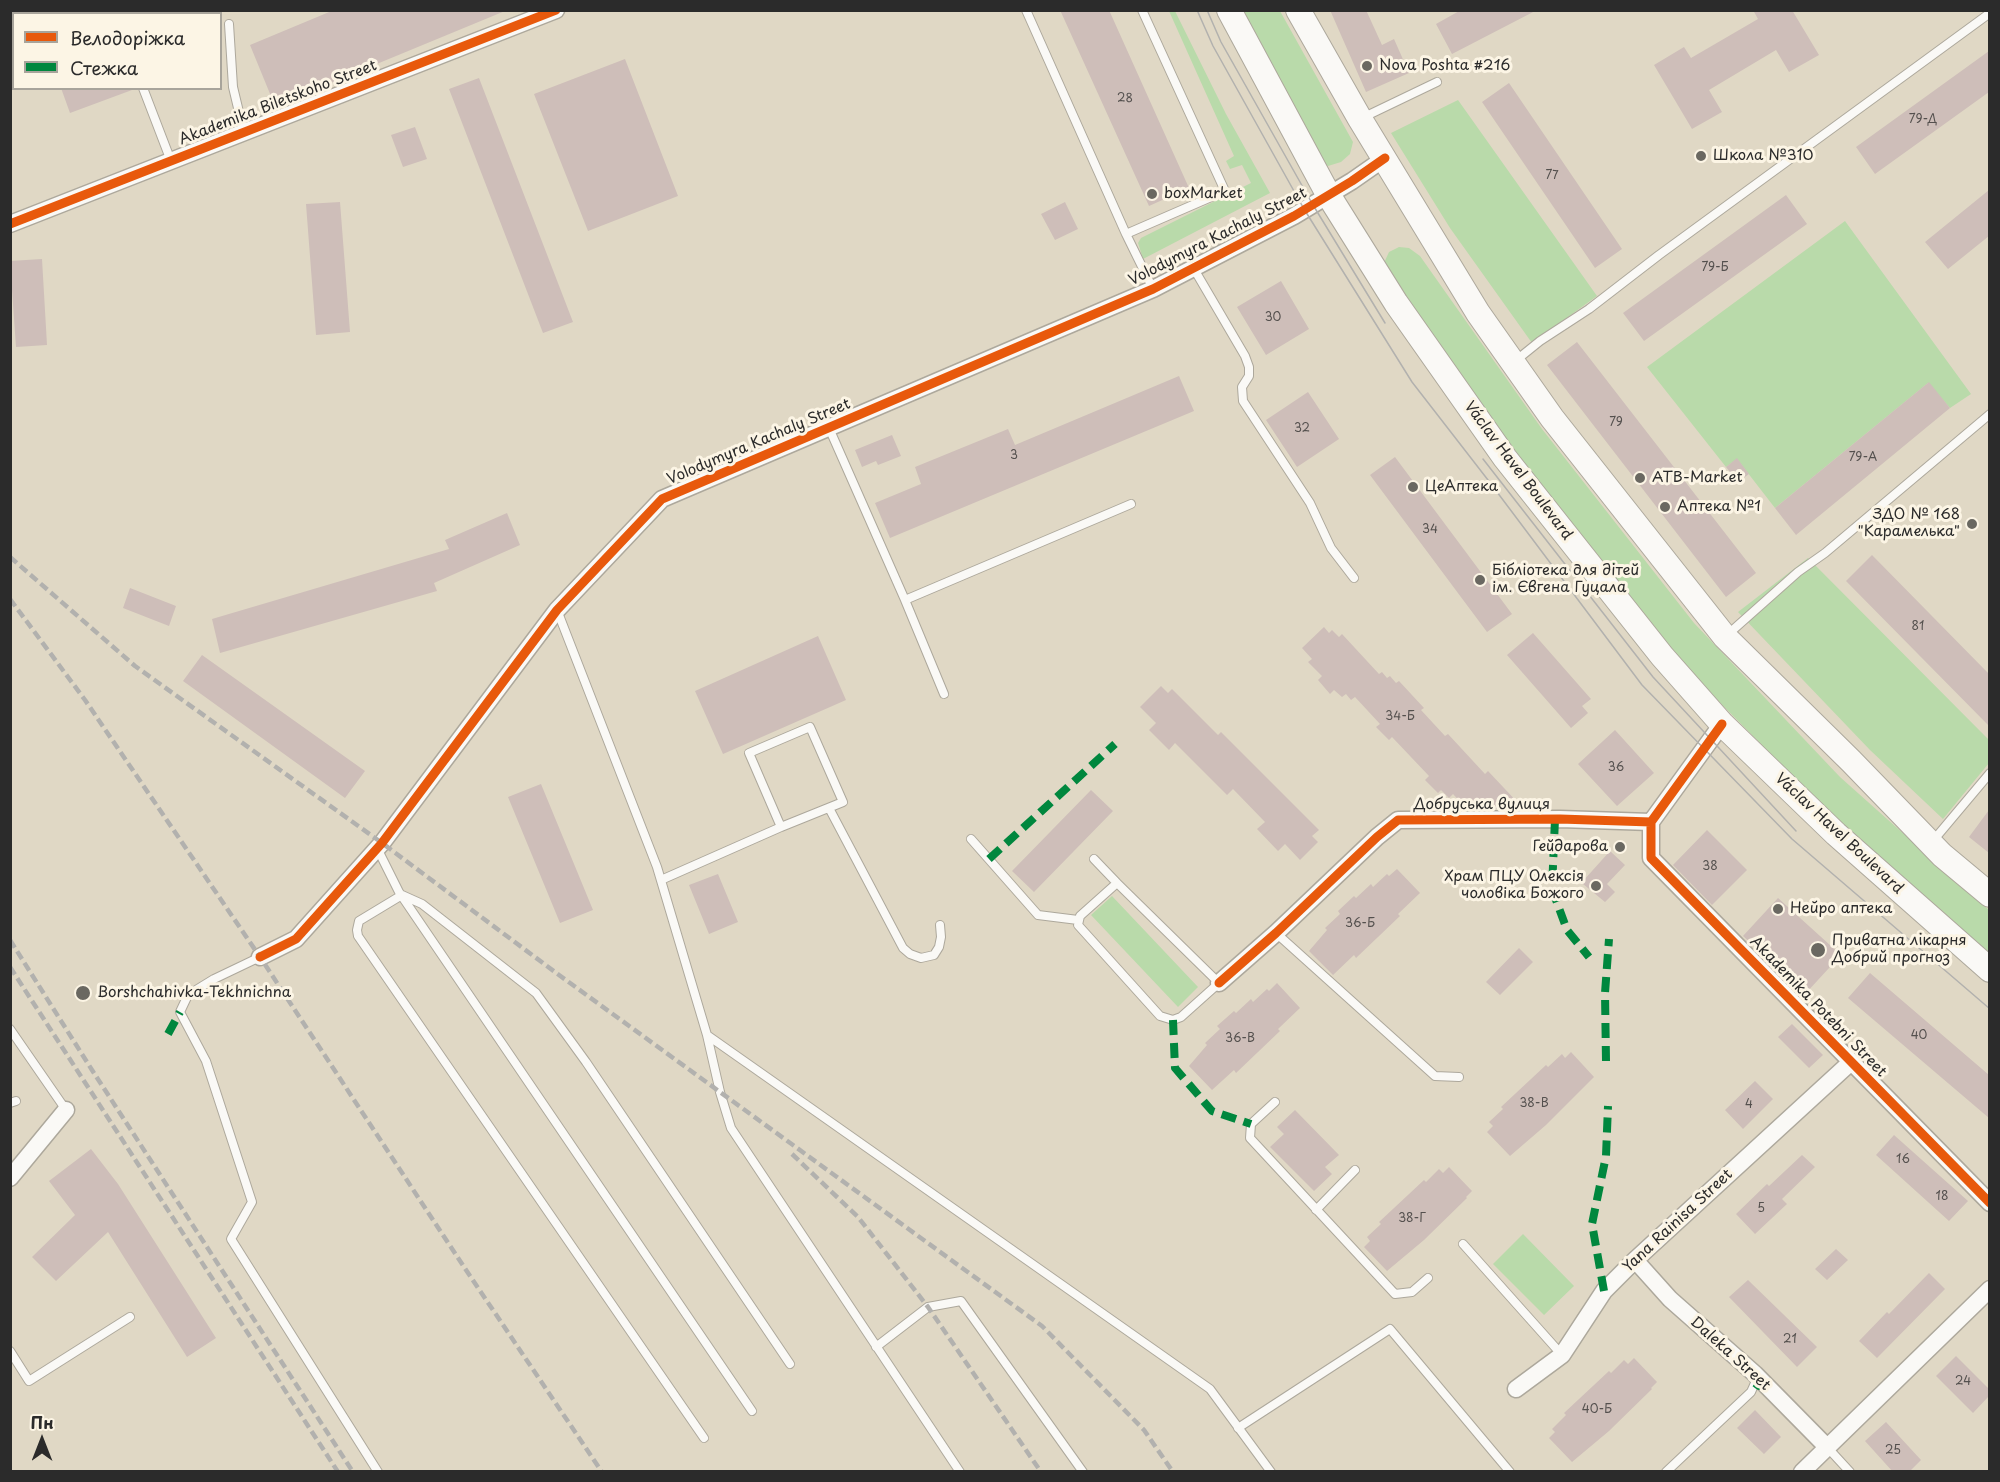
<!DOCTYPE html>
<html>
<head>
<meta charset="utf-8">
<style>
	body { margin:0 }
	#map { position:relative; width:2000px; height:1482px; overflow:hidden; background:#e0d8c5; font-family:"Playpen Sans",sans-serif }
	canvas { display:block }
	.frame { position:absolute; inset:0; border:12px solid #2b2b2b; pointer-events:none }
	.legend { position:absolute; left:12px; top:12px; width:210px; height:78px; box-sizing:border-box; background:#fcf5e5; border:2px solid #a8a49b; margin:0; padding:8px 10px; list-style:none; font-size:18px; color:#2b2b2b }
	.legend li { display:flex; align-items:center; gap:12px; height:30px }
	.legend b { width:30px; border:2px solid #a8a49b }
	.north { position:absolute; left:12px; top:1410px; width:60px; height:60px; -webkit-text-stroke:4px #fcf5e5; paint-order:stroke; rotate:0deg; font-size:16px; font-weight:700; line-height:24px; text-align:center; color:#2b2b2b }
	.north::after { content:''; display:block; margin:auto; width:21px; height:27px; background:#2b2b2b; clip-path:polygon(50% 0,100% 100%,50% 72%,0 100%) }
</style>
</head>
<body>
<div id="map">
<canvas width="2000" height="1482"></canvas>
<div class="frame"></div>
<ul class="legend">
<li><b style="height:8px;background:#e8590c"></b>Велодоріжка</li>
<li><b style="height:8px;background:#00873e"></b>Стежка</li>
</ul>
<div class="north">Пн</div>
</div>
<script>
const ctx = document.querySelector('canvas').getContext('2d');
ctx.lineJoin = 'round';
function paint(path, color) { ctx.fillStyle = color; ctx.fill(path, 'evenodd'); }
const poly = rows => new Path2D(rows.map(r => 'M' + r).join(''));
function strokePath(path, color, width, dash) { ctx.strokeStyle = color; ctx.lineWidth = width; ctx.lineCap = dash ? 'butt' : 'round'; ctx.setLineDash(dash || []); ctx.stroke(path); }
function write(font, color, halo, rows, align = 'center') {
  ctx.font = font + ' "Playpen Sans",sans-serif'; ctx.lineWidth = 6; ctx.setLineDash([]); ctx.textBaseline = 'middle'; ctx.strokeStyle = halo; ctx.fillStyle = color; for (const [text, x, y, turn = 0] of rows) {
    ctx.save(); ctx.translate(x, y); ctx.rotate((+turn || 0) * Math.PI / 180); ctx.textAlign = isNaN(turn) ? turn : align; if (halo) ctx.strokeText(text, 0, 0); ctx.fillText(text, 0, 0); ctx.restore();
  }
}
const green = poly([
	[1169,11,1175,11,1226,114,1270,193,1143,259,1138,243,1141,238,1251,183,1242,165,1230,169,1226,161,1234,156],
	[1240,11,1280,11,1353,142,1350,154,1341,162,1328,166,1318,160],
	[1458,100,1597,296,1532,343,1450,228,1391,133],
	[1845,221,1971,394,1950,408,1928,383,1775,508,1737,459,1726,467,1647,367],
	[1399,247,1409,248,1420,256,1542,429,1694,623,1840,777,1989,910,1989,955,1817,801,1669,651,1510,457,1383,265,1389,252],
	[1808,558,1989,740,1989,763,1943,819,1870,750,1738,612],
	[1112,896,1198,987,1178,1007,1091,915],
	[1523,1234,1574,1286,1544,1315,1493,1264]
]);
const building = poly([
	[334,10,505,10,505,11,275,106,250,45],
	[1060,10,1109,10,1189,188,1149,206],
	[1330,10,1366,10,1382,45,1394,39,1409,73,1366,92],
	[1461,10,1537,10,1452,54,1436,24],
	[1753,10,1792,10,1819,55,1789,72,1776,50,1709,90,1722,112,1692,129,1654,65,1684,47,1691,58,1758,19],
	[1989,51,1989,92,1875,174,1856,147],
	[625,59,678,196,588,231,534,94],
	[479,78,573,322,543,333,449,89],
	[1509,83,1622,249,1595,268,1482,102],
	[61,88,132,88,132,90,70,113],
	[415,127,427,159,403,167,391,135],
	[1989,190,1989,236,1948,269,1925,242],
	[1786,195,1807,224,1644,341,1623,313],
	[340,202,350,332,316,335,306,204],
	[1065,202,1078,229,1055,240,1041,214],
	[42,259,47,345,16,347,10,261],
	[1281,281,1309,329,1266,355,1237,307],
	[1577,342,1756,573,1726,597,1547,365],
	[1179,376,1194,411,890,538,875,503,921,484,915,467,1008,429,1015,445],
	[1929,382,1950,408,1796,535,1775,508],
	[1308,392,1339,439,1297,467,1266,420],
	[892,435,901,456,878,465,876,461,862,467,855,450],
	[1395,457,1512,614,1487,632,1370,475],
	[1737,458,1749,474,1738,482,1726,467],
	[507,513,520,545,434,583,437,591,220,653,212,619,449,549,445,540],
	[1872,555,1989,674,1989,726,1846,581],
	[130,588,176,606,169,626,123,608],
	[1324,627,1329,633,1332,630,1339,637,1342,634,1379,674,1382,672,1387,678,1390,676,1396,683,1399,681,1424,708,1421,710,1445,736,1448,734,1485,774,1488,771,1520,805,1516,809,1467,809,1453,794,1449,798,1441,790,1438,793,1425,780,1429,776,1392,737,1389,740,1376,727,1380,724,1355,697,1351,700,1346,694,1342,697,1334,690,1330,694,1318,680,1322,676,1308,662,1312,659,1302,648],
	[1533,633,1591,699,1582,706,1588,713,1571,728,1507,655],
	[818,636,846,700,723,754,695,691],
	[202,655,365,771,345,798,183,681],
	[1161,686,1168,693,1172,689,1218,735,1221,732,1319,830,1312,836,1318,842,1300,860,1285,844,1278,851,1257,829,1265,822,1233,789,1227,795,1175,743,1169,750,1149,730,1156,723,1140,707],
	[1615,730,1654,773,1617,806,1578,764],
	[541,784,593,910,560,923,508,797],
	[1091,790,1113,811,1034,892,1012,871],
	[1989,810,1989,853,1969,837],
	[1707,830,1747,870,1712,905,1673,865],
	[1610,851,1625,865,1607,884,1615,892,1605,902,1583,884,1585,882,1583,881],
	[1397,869,1420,893,1398,914,1400,916,1356,958,1354,955,1333,975,1309,951,1327,930,1325,928,1340,914,1338,911,1354,896,1356,898,1371,884,1373,887,1387,874,1389,876],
	[718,874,738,922,709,934,689,885],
	[1778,898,1841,955,1806,993,1743,936],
	[1519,948,1533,962,1500,995,1486,982],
	[1870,973,1989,1075,1989,1118,1848,998],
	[1277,983,1300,1008,1278,1029,1280,1031,1236,1073,1234,1070,1212,1090,1189,1066,1207,1045,1205,1043,1220,1029,1217,1026,1234,1011,1236,1013,1251,999,1253,1002,1267,989,1269,991],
	[1792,1024,1823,1055,1809,1068,1778,1037],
	[1571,1052,1594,1077,1546,1125,1510,1156,1487,1132,1493,1126,1489,1122,1503,1109,1501,1107,1546,1065,1548,1067,1562,1054,1565,1058],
	[1755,1081,1773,1099,1743,1129,1725,1110],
	[1295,1110,1339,1155,1325,1167,1332,1174,1314,1191,1270,1147,1284,1134,1277,1127],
	[1894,1135,1968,1201,1949,1221,1876,1155],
	[91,1149,118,1184,216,1338,187,1357,108,1232,56,1281,32,1257,75,1215,49,1181],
	[1802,1155,1815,1167,1782,1199,1787,1204,1755,1234,1736,1214,1767,1184,1769,1186],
	[1449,1167,1472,1191,1466,1197,1467,1198,1424,1240,1387,1271,1364,1247,1370,1241,1367,1237,1381,1224,1379,1222,1424,1180,1426,1182,1439,1169,1443,1173],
	[1836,1249,1848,1260,1827,1280,1815,1269],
	[1929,1273,1945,1289,1877,1358,1859,1341,1887,1312,1889,1314],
	[1748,1280,1817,1347,1797,1367,1729,1297],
	[1956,1356,1989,1389,1989,1396,1973,1413,1936,1376],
	[1634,1358,1657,1382,1651,1388,1652,1389,1609,1431,1572,1462,1549,1438,1555,1432,1552,1429,1566,1415,1564,1413,1609,1371,1611,1373,1624,1360,1628,1364],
	[1755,1410,1781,1437,1764,1454,1737,1428],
	[1886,1422,1921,1460,1909,1472,1893,1472,1865,1441]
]);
const lane = poly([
	[124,10,124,14],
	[1026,10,1126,234,1153,289],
	[229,24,233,87,244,133],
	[143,88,171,161],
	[1362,118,1437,82],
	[1126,234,1225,191,1142,10],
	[1194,269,1245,356,1249,367,1249,376,1242,387,1243,401,1310,503,1331,548,1354,578],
	[1514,362,1540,341,1589,309,1659,255,1990,13],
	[829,428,905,600,944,694],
	[905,600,1131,504],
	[557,610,657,867,707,1035,1210,1389,1271,1472],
	[1726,636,1798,572,1825,553,1990,414],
	[829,808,903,948,910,954,921,958,934,955,939,947,941,937,940,925],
	[971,839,1038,915,1078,920],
	[1932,842,1990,773],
	[377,848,399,892,752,1411],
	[1094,859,1117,883,1219,983,1181,1017,1173,1020,1160,1016,1078,925,1080,916,1117,883],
	[661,880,781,827,843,802,810,727,749,753,781,827],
	[1276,933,1435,1076,1459,1077],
	[260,957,214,979,188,995,180,1012,206,1061,252,1202,231,1239,378,1472],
	[10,1029,66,1110],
	[707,1035,720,1092,731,1128,960,1472],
	[1275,1102,1251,1124,1250,1138,1395,1294,1412,1292,1428,1278],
	[10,1103,16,1101],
	[1316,1210,1355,1170],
	[1463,1244,1562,1355],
	[876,1347,928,1307,961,1301,1083,1472],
	[10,1351,29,1381,130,1317],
	[1238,1428,1390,1329,1510,1472],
	[704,1438,358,936,357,930,359,921,402,895,422,904,536,993,586,1062,790,1364],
	[1827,1447,1850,1472],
	[1666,1472,1751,1392,1755,1383,1755,1375]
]);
const street = poly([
	[10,224,556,10],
	[1651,822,1651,858,1990,1203],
	[260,957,296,939,382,843,557,610,662,499,1153,289,1294,216,1352,181,1385,158],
	[1219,983,1276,933,1377,837,1398,820,1560,819,1651,822,1722,724],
	[10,1178,66,1110],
	[1635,1260,1670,1299,1755,1374,1827,1447],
	[1516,1389,1562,1355,1604,1291,1635,1260,1851,1062],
	[1802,1472,1990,1289]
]);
const secondary = poly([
	[1229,10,1329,196,1396,303,1505,458,1662,656,1722,724,1836,834,1990,970],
	[1298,10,1360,119,1478,313,1552,418,1725,637,1851,761,1942,855,1990,895]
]);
const tram = poly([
	[1197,10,1213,46,1304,209,1412,382,1488,480,1642,685,1792,839,1990,1009],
	[1207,10,1221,42,1313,205,1385,323],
	[1483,459,1653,677,1796,831]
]);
const rail = poly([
	[10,557,135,666,382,843,559,975,1042,1326,1144,1430,1173,1472],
	[10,599,85,700,260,957,464,1267,602,1472],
	[10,940,92,1070,353,1472],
	[10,967,338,1472],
	[792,1154,858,1217,928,1307,1041,1472]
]);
const quiet = poly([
	[1555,819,1552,889,1567,930,1589,957],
	[989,859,1115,744],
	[1173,1020,1175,1068,1212,1111,1251,1124],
	[168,1034,180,1012],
	[1606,1061,1605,993,1609,939],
	[1604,1291,1592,1224,1606,1156,1608,1106],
	[1755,1383,1759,1386,1766,1385]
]);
const cycleway = poly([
	[10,224,556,10],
	[1651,822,1651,858,1990,1203],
	[260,957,296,939,382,843,557,610,662,499,1153,289,1294,216,1352,181,1385,158],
	[1219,983,1276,933,1377,837,1398,820,1560,819,1651,822,1722,724]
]);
const markers = [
	[1367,66,6,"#6a6861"],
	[1701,156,6,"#6a6861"],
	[1152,194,6,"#6a6861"],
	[1640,478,6,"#6a6861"],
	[1413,487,6,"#6a6861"],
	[1665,507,6,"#6a6861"],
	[1972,524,6,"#6a6861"],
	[1480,580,6,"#6a6861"],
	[1620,847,6,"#6a6861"],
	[1596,886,6,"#6a6861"],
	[1778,909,6,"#6a6861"],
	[1818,950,8,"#6a6861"],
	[83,993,8,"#6a6861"]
];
const numberNames = [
	["28",1125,99],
	["79-Д",1923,120],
	["77",1552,176],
	["79-Б",1715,268],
	["30",1273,318],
	["79",1616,423],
	["32",1302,429],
	["3",1014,456],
	["79-А",1863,458],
	["34",1430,530],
	["81",1918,627],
	["34-Б",1400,717],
	["36",1616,768],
	["38",1710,867],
	["36-Б",1360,924],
	["40",1919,1036],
	["36-В",1240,1039],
	["38-В",1534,1104],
	["4",1749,1105],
	["16",1903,1160],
	["18",1942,1197],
	["5",1761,1209],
	["38-Г",1412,1219],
	["21",1790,1340],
	["24",1963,1382],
	["40-Б",1597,1410],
	["25",1893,1451]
];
const poiNames = [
	["Nova Poshta #216",1379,66],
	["Школа №310",1713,156],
	["boxMarket",1164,194],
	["ATB-Market",1652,478],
	["ЦеАптека",1425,487],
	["Аптека №1",1677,507],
	["ЗДО № 168",1960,515,"right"],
	["\"Карамелька\"",1960,532,"right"],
	["Бібліотека для дітей",1492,571],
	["ім. Євгена Гуцала",1492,588],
	["Гейдарова",1608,847,"right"],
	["Храм ПЦУ Олексія",1584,877,"right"],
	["чоловіка Божого",1584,894,"right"],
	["Нейро аптека",1790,909],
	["Приватна лікарня",1832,941],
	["Добрий прогноз",1832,958],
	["Borshchahivka-Tekhnichna",97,993]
];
const streetNames = [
	["Akademika Biletskoho Street",278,103,-21],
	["Volodymyra Kachaly Street",1218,237,-27],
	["Volodymyra Kachaly Street",759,442,-23],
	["Václav Havel Boulevard",1518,471,53],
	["Добруська вулиця",1482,805],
	["Václav Havel Boulevard",1839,834,43],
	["Akademika Potebni Street",1818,1007,46],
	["Yana Rainisa Street",1678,1221,-43],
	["Daleka Street",1730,1354,42]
];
paint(green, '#b9daaa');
paint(building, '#cebeb9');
strokePath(lane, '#ada89c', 10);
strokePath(street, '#ada89c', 19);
strokePath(secondary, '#ada89c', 26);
strokePath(lane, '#faf9f6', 8);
strokePath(street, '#faf9f6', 16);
strokePath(secondary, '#faf9f6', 24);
strokePath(tram, '#b2b1ae', 1.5);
strokePath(rail, '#b2b1ae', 4.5, [9, 4.5]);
strokePath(quiet, '#00873e', 8, [15, 8]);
strokePath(cycleway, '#e8590c', 9);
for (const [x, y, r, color] of markers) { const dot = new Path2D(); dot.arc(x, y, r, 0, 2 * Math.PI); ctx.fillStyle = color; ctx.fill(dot); strokePath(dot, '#fcf5e5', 2); }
write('12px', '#54504e', null, numberNames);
write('15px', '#2b2b2b', '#fcf5e5', poiNames, 'left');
write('15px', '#2b2b2b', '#fcf5e5', streetNames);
</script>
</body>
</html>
